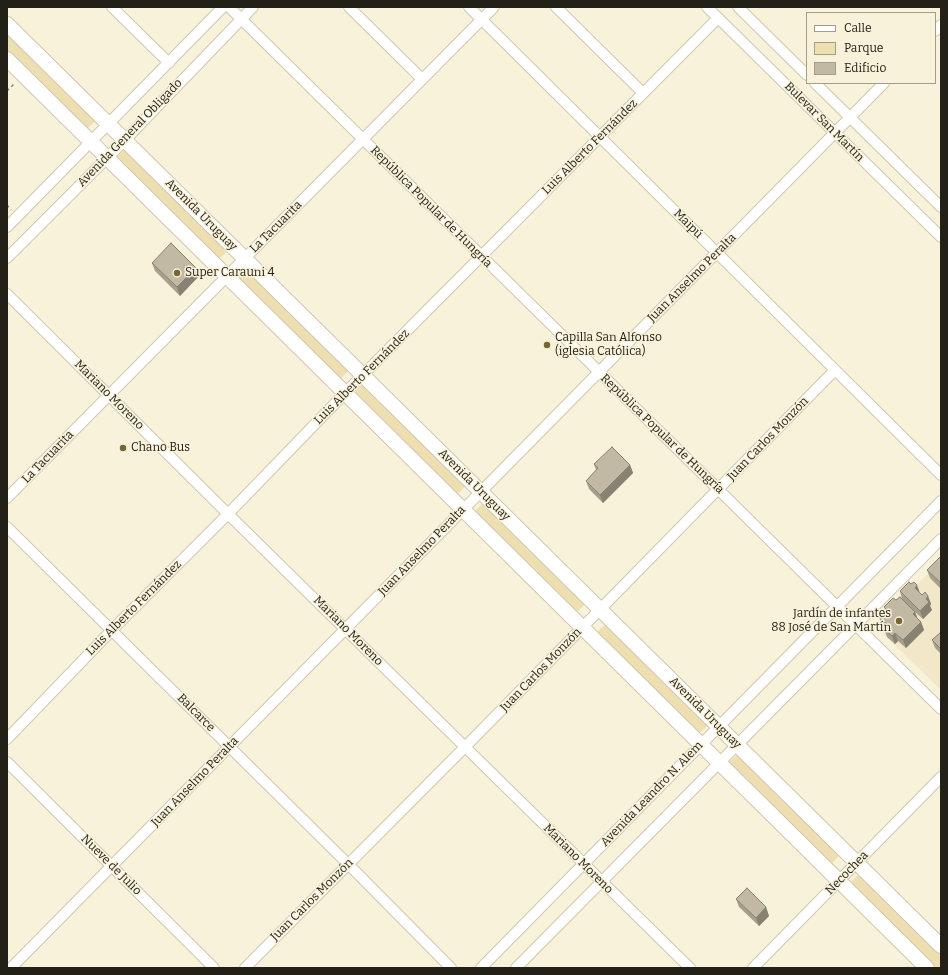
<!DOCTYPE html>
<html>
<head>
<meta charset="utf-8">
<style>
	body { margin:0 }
	#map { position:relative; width:948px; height:975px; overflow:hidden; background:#f9f2da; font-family:Bitter,serif }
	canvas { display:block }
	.frame { position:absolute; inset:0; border:8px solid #232018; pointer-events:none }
	.legend { position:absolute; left:806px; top:12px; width:130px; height:72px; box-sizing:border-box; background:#f9f2da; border:1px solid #a39e8c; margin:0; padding:5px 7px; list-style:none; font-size:12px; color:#232018 }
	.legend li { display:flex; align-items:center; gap:8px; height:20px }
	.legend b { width:20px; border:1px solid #a39e8c }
</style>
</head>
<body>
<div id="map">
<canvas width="948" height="975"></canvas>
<div class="frame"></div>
<ul class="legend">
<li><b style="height:5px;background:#fff"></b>Calle</li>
<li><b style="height:11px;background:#eedfb1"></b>Parque</li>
<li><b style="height:11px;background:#c1b9a3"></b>Edificio</li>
</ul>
</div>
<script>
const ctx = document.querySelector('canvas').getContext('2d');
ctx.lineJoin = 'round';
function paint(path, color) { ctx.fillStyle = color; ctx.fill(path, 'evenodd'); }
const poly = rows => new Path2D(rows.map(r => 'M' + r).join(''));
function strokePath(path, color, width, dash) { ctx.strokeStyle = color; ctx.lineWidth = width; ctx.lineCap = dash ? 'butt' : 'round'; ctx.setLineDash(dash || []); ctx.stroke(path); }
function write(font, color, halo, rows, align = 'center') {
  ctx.font = font + ' Bitter,serif'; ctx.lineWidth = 3; ctx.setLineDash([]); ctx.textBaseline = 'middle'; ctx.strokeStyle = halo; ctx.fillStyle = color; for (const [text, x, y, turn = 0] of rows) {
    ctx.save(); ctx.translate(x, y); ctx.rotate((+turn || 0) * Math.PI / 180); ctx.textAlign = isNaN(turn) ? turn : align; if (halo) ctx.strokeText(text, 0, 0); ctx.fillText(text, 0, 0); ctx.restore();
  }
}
const built = poly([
	[941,560,941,690,876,627]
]);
const green = poly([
	[7,30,95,121,88,128,85,127,7,52],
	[124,150,128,150,227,247,227,251,220,258,217,258,116,158],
	[245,270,249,270,348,367,348,371,341,378,338,378,237,278],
	[363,384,466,485,459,493,456,492,356,396,355,392],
	[482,504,486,504,585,601,584,605,577,612,574,612,474,512],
	[606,624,708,725,701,732,698,732,598,635,597,632],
	[737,755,740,755,840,852,839,856,832,863,829,863,728,763],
	[859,874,941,951,941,968,937,968,852,885,851,882]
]);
const path = poly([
	[7,91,15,83],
	[7,205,11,210]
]);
const street = poly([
	[112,7,169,63],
	[229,7,941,709],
	[349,7,422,79],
	[469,7,941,475],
	[556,7,643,93],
	[707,7,941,237],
	[738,7,807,75],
	[935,31,941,25],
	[815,83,941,207],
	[7,227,223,7],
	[7,258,125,140,253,7],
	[7,294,228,514,690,968],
	[7,498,494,7],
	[7,527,348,864,451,968],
	[7,739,112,630,228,514,345,393,718,18],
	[7,762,214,968],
	[11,968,884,83],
	[245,968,465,747,835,370],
	[481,968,941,501],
	[516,968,941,539],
	[753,968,941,777]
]);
const secondary = poly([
	[7,24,941,946],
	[7,59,927,968]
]);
const wall = poly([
	[152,263,199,276,180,296,155,271],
	[594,464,630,465,633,473,603,503,589,489,586,481,596,470],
	[941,556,941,589,930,578,927,570],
	[900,591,920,593,922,595,928,596,931,604,930,606,932,610,923,619,915,612,918,619,921,622,924,630,906,648,898,641,895,644,887,637,884,629,885,628,882,625,879,617,886,611,884,607,896,600,902,599],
	[941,632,941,654,935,648,932,640],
	[736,899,766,907,769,916,759,926,739,907]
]);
const shadedWall = poly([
	[196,268,199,276,180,296,177,287],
	[630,465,633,473,603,503,600,495],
	[917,585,920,593,915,588],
	[928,596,931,604,930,606,932,610,923,619,920,611,926,599],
	[915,612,918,620,913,614],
	[921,622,924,630,906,648,903,640],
	[895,633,898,641,895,644,892,636],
	[766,907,769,916,759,926,756,918]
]);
const building = poly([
	[171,243,196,268,177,287,152,263,171,243],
	[612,447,630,465,600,495,586,481,598,468,594,464,612,447],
	[941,556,941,583,927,570,941,556],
	[909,582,911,584,914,582,917,585,915,588,922,595,925,592,928,596,926,599,929,602,920,611,900,591,909,582],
	[900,597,915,612,913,614,921,622,903,640,895,633,892,636,884,629,888,625,879,617,887,610,884,607,893,598,896,600,900,597],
	[941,632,941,649,932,640,941,632],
	[747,888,766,907,756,918,736,899,747,888]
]);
const markers = [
	[177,273,4,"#766634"],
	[547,345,4,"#766634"],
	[123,448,4,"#766634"],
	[899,621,4,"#766634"]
];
const streetNames = [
	["Bulevar San Martín",824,122,45],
	["Avenida General Obligado",130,133,-46],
	["Luis Alberto Fernández",590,147,-45],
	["República Popular de Hungría",431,207,45],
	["Avenida Uruguay",201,215,45],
	["Maipú",688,224,45],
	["La Tacuarita",276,227,-45],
	["Juan Anselmo Peralta",692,278,-45],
	["Luis Alberto Fernández",362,377,-45],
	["Mariano Moreno",109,395,45],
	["República Popular de Hungría",662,434,44],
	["Juan Carlos Monzón",768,439,-46],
	["La Tacuarita",48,457,-46],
	["Avenida Uruguay",474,485,45],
	["Juan Anselmo Peralta",422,551,-46],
	["Luis Alberto Fernández",134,608,-45],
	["Mariano Moreno",348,631,45],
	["Juan Carlos Monzón",541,670,-46],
	["Balcarce",196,713,45],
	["Avenida Uruguay",705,713,45],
	["Juan Anselmo Peralta",195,782,-46],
	["Avenida Leandro N. Alem",652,794,-46],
	["Mariano Moreno",578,859,45],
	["Nueve de Julio",111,865,45],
	["Necochea",847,873,-46],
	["Juan Carlos Monzón",312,900,-45]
];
const poiNames = [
	["Super Carauni 4",185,273],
	["Capilla San Alfonso",555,338],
	["(iglesia Católica)",555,352],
	["Chano Bus",131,448],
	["Jardín de infantes",891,614,"right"],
	["88 José de San Martín",891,628,"right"]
];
paint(built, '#f2e8c9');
paint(green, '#eedfb1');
strokePath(street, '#cfc8b1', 12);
strokePath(secondary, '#cfc8b1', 16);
strokePath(path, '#8f8a7a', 1.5, [3, 3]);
strokePath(street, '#fff', 10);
strokePath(secondary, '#fff', 14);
paint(wall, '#a69f8c');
paint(shadedWall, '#878272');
paint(building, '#c1b9a3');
strokePath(building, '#878272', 1);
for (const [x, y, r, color] of markers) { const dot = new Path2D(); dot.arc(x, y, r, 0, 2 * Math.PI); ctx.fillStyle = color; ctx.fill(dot); strokePath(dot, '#f9f2da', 1.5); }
write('12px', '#232018', '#f9f2da', streetNames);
write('12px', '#232018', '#f9f2da', poiNames, 'left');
</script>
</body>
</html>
